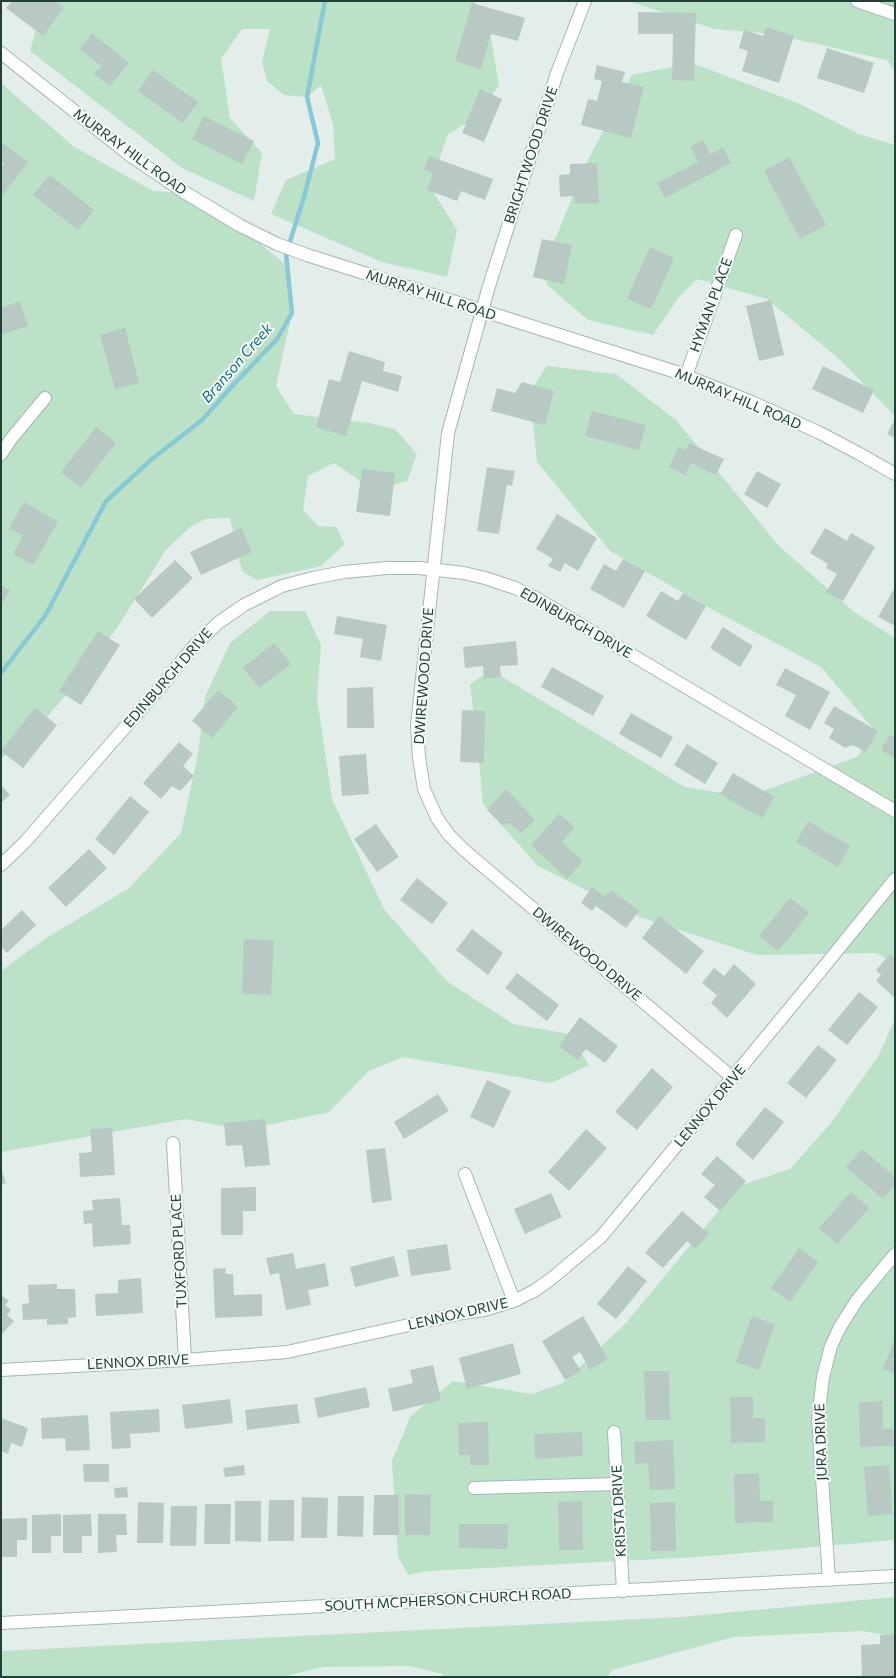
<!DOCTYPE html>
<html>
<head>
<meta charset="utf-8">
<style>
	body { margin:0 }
	#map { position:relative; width:896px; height:1678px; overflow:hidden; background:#e3eeea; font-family:Commissioner,sans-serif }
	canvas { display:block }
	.frame { position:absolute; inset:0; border:2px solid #214139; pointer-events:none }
</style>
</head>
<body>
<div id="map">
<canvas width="896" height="1678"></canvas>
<div class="frame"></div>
</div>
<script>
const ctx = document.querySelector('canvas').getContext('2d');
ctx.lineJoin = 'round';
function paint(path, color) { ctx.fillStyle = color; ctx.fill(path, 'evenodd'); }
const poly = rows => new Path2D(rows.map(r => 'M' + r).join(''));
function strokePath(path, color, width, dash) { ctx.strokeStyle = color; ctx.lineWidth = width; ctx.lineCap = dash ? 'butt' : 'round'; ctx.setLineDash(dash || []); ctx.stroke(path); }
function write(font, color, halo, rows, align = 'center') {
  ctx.font = font + ' Commissioner,sans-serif'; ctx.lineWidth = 4; ctx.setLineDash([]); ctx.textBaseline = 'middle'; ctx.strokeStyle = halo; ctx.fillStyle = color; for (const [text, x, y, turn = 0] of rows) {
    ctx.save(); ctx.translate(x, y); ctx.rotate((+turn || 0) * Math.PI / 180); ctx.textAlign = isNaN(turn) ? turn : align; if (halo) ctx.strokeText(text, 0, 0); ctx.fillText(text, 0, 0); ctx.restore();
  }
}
const green = poly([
	[44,1,473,1,489,26,499,85,477,117,448,134,430,187,457,230,447,277,382,262,271,214,286,180,335,159,333,124,321,85,307,97,284,95,267,81,262,62,270,29,242,29,221,59,230,118,262,153,254,201,182,168,30,51],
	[628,1,895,1,895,71,887,60,773,34,715,29],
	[692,63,798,103,859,134,895,145,895,416,838,358,767,299,697,279,679,297,653,335,588,320,546,284,551,249,587,162,632,75],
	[1,83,73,146,153,191,183,193,212,204,286,265,292,313,276,386,294,414,369,423,395,429,417,454,407,481,375,491,334,463,308,476,303,510,318,526,336,527,345,544,321,566,257,580,242,571,230,518,205,519,190,527,166,550,119,625,84,674,28,739,1,758],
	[547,366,616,374,676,420,778,545,854,612,895,638,895,964,877,953,757,955,642,918,538,866,483,804,477,742,470,684,491,670,685,787,746,797,857,757,875,731,821,667,713,610,610,551,537,462,530,391],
	[270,611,305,611,321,645,317,698,332,799,384,909,448,982,513,1024,569,1034,589,1065,551,1083,403,1057,369,1071,329,1112,244,1130,186,1119,1,1152,1,971,43,940,129,888,181,833,198,754,205,697,230,643],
	[895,1019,895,1540,697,1557,429,1571,408,1575,398,1556,392,1461,410,1417,453,1381,532,1394,563,1383,626,1323,739,1186,790,1169,830,1124,879,1055],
	[895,1597,895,1636,861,1631,734,1637,612,1670,607,1677,445,1677,442,1674,409,1666,323,1667,282,1677,1,1677,1,1651,681,1617]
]);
const stream = poly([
	[1,673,45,616,106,501,152,459,202,420,235,383,277,339,292,313,286,254,304,197,318,143,307,97,325,1]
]);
const building = poly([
	[12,1,55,1,64,8,43,36,6,8],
	[472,3,525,18,518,41,491,34,481,69,455,61],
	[638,12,696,13,694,81,672,80,673,34,638,34],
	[766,27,794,36,779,83,742,71,748,51,739,48,744,30,763,36],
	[92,33,129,63,110,86,93,73,102,67,80,49],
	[827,48,874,63,864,93,817,78],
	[597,65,625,72,622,82,644,87,631,138,581,125,588,99,597,101,602,81,594,79],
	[153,70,198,102,183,123,138,91],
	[480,89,502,99,484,142,462,133],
	[204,116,254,141,242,164,192,139],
	[703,140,710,154,723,148,731,163,665,198,657,183,698,162,690,147],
	[1,142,28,162,4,194,1,193,1,169,5,163,1,160],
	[429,156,493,179,485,200,461,191,457,201,427,190,433,173,424,169],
	[789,157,826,225,800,239,764,171],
	[597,163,599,203,575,204,575,196,560,197,559,175,570,174,570,164],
	[50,175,94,210,78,230,33,195],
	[542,239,572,245,564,284,533,277],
	[650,247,674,258,651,309,627,299],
	[771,300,784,355,759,361,746,306],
	[20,301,28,326,1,335,1,308],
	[125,328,139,383,115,389,100,335],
	[349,351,385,362,383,371,402,376,398,392,362,381,346,436,316,427,329,379,340,382],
	[823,366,874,390,863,413,812,389],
	[522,382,554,391,545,425,491,411,497,388,515,393],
	[592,411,646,425,639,450,585,436],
	[895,419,895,438,887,434],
	[96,427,116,443,81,488,61,472],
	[689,443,724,459,716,475,691,463,685,475,669,467,679,447,686,450],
	[487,467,515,471,512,486,507,485,499,534,477,531],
	[362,469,395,473,390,516,356,512],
	[757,471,781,484,767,508,744,494],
	[24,502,58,522,33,565,13,554,23,536,9,528],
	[557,514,597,538,578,571,565,563,560,572,548,566,553,559,536,549],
	[241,528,252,552,201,575,190,552],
	[825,528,847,541,851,533,875,547,843,601,826,592,837,574,826,568,828,564,810,553],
	[623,559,645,571,624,608,590,589,604,564,616,571],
	[175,560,193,578,152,618,134,599],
	[1,585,10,590,1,605],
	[895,587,895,626,878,617],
	[661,591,678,601,683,593,706,606,686,640,646,616],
	[337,616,387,625,381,661,360,657,363,639,334,634],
	[723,627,753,646,740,667,710,648],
	[98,631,120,645,81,705,59,691],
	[516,641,518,665,500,666,501,677,484,679,483,666,465,668,463,647],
	[274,643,291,664,259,688,243,668],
	[552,667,604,696,593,716,541,687],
	[785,668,830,692,810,730,785,716,796,695,776,685],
	[373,687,374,728,347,728,347,688],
	[218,690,238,707,212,738,192,721],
	[834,706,878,731,866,752,853,745,845,748,829,738,834,729,824,723],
	[35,708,57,725,23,768,1,751],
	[462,710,485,711,484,763,460,762],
	[631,713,673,737,661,758,619,734],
	[889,735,895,738,895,758,881,750],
	[179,742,193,754,183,766,194,776,180,791,172,786,161,799,143,783],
	[687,744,718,763,705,784,674,765],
	[366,754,369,794,342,796,339,756],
	[733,773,774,797,762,818,720,794],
	[1,785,10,795,1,803],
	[506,789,535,820,521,833,509,823,502,825,487,810],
	[130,796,149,812,114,855,95,839],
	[559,814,575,827,562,842,583,861,567,879,531,845],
	[808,821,850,846,838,867,796,842],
	[376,824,399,857,377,872,354,839],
	[89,849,107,868,66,907,48,888],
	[417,878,448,903,432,924,400,900],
	[592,887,605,897,611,890,639,911,626,928,596,906,592,911,581,903],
	[790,898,809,913,778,951,759,936],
	[22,910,36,925,7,953,1,946,1,930],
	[659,916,704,951,686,974,642,938],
	[472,929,503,953,488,975,456,950],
	[244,939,274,940,271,995,242,994],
	[890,954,895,959,895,995,894,997,876,981,881,975,876,970],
	[734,964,756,984,727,1018,711,1003,717,995,702,983,714,968,724,976],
	[517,973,559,1005,547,1021,505,988],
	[859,992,878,1007,847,1045,828,1030],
	[580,1017,618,1046,605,1063,586,1049,578,1060,559,1046],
	[818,1045,837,1060,806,1098,787,1083],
	[652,1068,673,1087,637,1130,615,1112],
	[487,1080,511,1091,494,1128,470,1117],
	[438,1094,449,1111,404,1139,394,1122],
	[765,1107,784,1122,753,1160,735,1144],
	[265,1119,270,1165,245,1167,242,1145,226,1146,224,1123],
	[112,1128,115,1175,80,1177,79,1153,92,1152,90,1129],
	[586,1129,607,1148,569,1191,548,1172],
	[385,1148,392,1200,372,1203,366,1150],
	[862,1149,895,1177,895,1185,883,1199,846,1167],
	[717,1156,746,1181,720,1211,704,1197,715,1185,701,1174],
	[1,1168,6,1183,1,1185],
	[256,1187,256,1211,243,1211,243,1235,221,1235,221,1188],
	[851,1192,869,1208,837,1244,819,1228],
	[551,1193,562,1217,525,1234,514,1209],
	[120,1198,122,1225,130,1225,131,1244,93,1247,92,1223,84,1224,83,1211,93,1210,92,1200],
	[682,1211,709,1234,695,1249,687,1241,663,1268,645,1253],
	[447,1244,451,1270,411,1276,407,1250],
	[799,1248,818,1262,790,1302,771,1288],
	[293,1253,296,1269,325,1263,329,1286,308,1290,311,1305,286,1310,279,1273,270,1275,266,1258],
	[394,1256,399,1276,355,1287,350,1267],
	[628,1266,647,1281,616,1319,597,1304],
	[225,1268,226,1274,233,1274,234,1295,262,1294,262,1316,215,1318,213,1269],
	[141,1278,143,1313,96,1316,95,1294,118,1293,118,1280],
	[57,1284,57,1289,75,1289,76,1317,68,1318,68,1324,47,1325,47,1319,23,1320,22,1304,29,1303,28,1285],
	[1,1295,9,1301,5,1305,11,1310,7,1315,14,1321,1,1335],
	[583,1316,608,1359,590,1370,580,1352,572,1357,581,1371,565,1380,542,1341],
	[752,1316,775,1324,759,1370,736,1362],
	[895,1338,895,1373,883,1369],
	[513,1343,521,1374,467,1389,459,1358],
	[433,1365,441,1400,393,1412,388,1389,413,1383,410,1370],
	[644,1371,669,1371,670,1420,646,1420],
	[366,1387,370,1407,318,1418,314,1398],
	[730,1397,753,1397,753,1418,765,1418,765,1442,731,1443],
	[230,1399,233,1423,185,1429,182,1405],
	[882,1401,883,1429,893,1429,894,1446,860,1447,859,1402],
	[297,1404,300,1423,247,1430,245,1410],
	[159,1409,160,1432,130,1434,131,1448,112,1449,110,1412],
	[88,1415,90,1450,66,1451,65,1438,42,1439,41,1418],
	[1,1418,28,1428,22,1447,11,1443,8,1454,1,1451],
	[488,1422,489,1465,470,1465,470,1455,459,1455,458,1423],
	[582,1432,583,1456,535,1459,534,1434],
	[673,1440,675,1489,650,1490,648,1463,635,1464,634,1442],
	[83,1464,109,1464,109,1482,84,1482],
	[244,1465,245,1475,225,1477,223,1468],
	[889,1465,892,1514,868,1516,864,1467],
	[759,1473,760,1501,773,1501,773,1522,735,1523,734,1474],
	[127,1487,128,1497,115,1498,114,1488],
	[405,1494,431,1495,430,1535,405,1535],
	[374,1495,399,1495,399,1535,373,1535],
	[338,1496,364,1496,363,1537,337,1536],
	[302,1497,328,1498,327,1538,301,1538],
	[269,1500,294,1500,294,1541,268,1541],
	[235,1501,261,1501,261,1542,235,1541],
	[582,1501,583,1550,559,1550,558,1502],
	[138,1502,164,1503,163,1543,137,1543],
	[675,1502,676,1551,651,1551,650,1503],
	[205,1504,231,1504,230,1544,204,1544],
	[171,1506,197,1506,196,1546,170,1546],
	[61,1514,61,1536,51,1536,51,1553,32,1553,32,1515],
	[91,1514,92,1536,82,1536,82,1553,63,1553,63,1515],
	[98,1514,126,1514,127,1535,116,1535,117,1552,98,1553],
	[27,1518,27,1540,17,1540,17,1557,1,1557,1,1519],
	[459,1524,508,1524,507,1549,459,1548],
	[895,1634,895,1677,862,1677,861,1645,880,1644,880,1635]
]);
const street = poly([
	[585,1,557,73,489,286,448,433,417,726,419,757,424,789,437,818,449,835,464,850,733,1078],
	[857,1,895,14],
	[1,53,131,156,184,192,239,225,277,244,307,255,676,372,752,402,820,433,858,453,895,474],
	[686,376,736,235],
	[1,454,11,439,45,398],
	[1,865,25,842,162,685,195,645,218,623,244,605,282,586,313,578,344,572,387,568,419,568,464,573,485,578,515,588,534,597,895,811],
	[173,1143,185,1360],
	[465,1174,514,1301],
	[1,1370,185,1360,287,1352,463,1313,484,1310,514,1301,534,1291,551,1279,601,1237,823,968,895,879],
	[614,1432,623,1591],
	[474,1488,617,1484],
	[829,1580,818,1419,823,1377,831,1346,840,1327,857,1300,895,1254]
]);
const secondary = poly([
	[1,1623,895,1576]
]);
const streetNames = [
	["MURRAY HILL ROAD",130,152,36],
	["BRIGHTWOOD DRIVE",531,155,-72],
	["MURRAY HILL ROAD",431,295,18],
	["HYMAN PLACE",711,305,-70],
	["MURRAY HILL ROAD",738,399,23],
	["EDINBURGH DRIVE",576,623,30],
	["DWIREWOOD DRIVE",424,676,-86],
	["EDINBURGH DRIVE",168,678,-49],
	["DWIREWOOD DRIVE",587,954,40],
	["LENNOX DRIVE",710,1106,-50],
	["TUXFORD PLACE",179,1251,-93],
	["LENNOX DRIVE",458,1314,-13],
	["LENNOX DRIVE",138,1362,-3],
	["JURA DRIVE",821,1442,-92],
	["KRISTA DRIVE",619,1511,-93],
	["SOUTH MCPHERSON CHURCH ROAD",448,1600,-3]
];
const waterNames = [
	["Branson Creek",237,363,-49]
];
paint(green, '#bbe1c6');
strokePath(stream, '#88c9d7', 4.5);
paint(building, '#b8c9c3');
strokePath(street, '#a5b7b1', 14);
strokePath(secondary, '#a1bbb2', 14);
strokePath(street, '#fff', 12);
strokePath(secondary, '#fff', 12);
write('14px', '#214139', '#f4faf7', streetNames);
write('italic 15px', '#166d82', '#f4faf7', waterNames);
</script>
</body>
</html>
